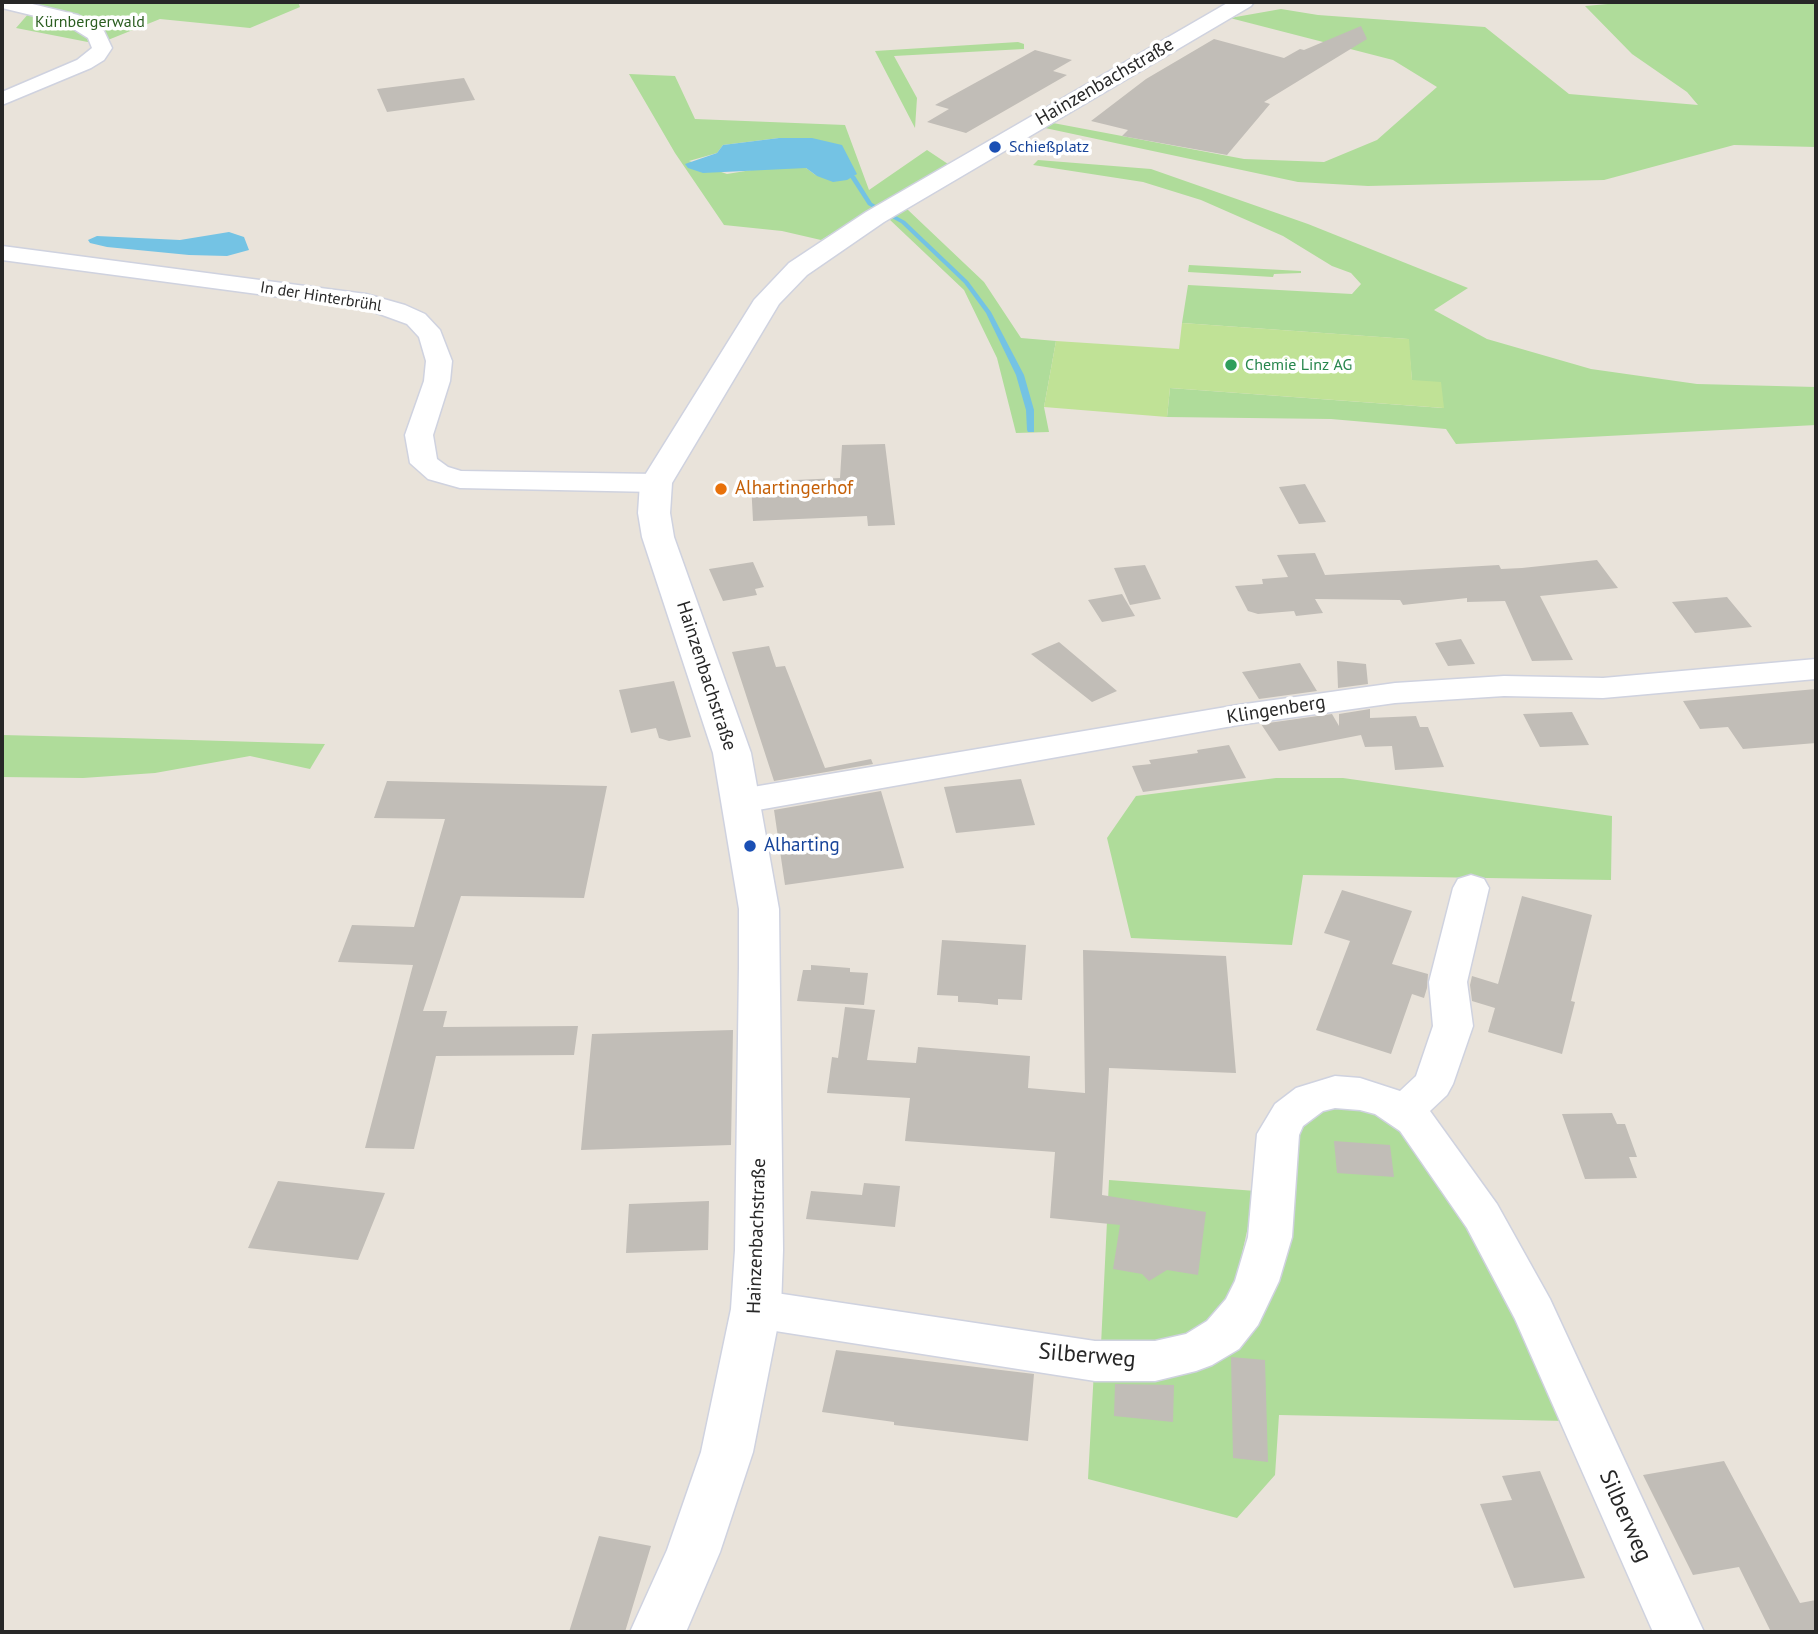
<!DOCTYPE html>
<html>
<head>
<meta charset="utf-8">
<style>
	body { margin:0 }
	#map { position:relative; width:1818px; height:1634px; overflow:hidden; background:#e9e3da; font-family:"PT Sans",sans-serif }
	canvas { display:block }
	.frame { position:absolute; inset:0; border:4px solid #272727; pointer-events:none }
</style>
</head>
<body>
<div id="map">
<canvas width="1818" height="1634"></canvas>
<div class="frame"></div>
</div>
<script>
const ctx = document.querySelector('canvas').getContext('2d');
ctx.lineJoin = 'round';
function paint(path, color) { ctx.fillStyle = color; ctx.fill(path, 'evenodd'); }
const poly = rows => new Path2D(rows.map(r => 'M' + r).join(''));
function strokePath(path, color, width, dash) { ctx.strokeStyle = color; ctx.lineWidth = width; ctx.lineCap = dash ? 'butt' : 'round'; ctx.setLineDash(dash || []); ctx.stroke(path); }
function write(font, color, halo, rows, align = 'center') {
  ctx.font = font + ' "PT Sans",sans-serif'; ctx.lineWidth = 7; ctx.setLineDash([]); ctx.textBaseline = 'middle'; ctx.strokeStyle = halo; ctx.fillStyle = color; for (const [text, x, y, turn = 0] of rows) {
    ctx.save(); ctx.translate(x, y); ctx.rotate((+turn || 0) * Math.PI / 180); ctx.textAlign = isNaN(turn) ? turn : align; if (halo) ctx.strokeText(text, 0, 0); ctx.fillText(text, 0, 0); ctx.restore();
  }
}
const green = poly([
	[31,2,298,2,300,7,250,28,160,19,98,44,16,28,36,5],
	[1631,2,1816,2,1816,147,1734,145,1604,180,1368,186,1298,182,1045,128,1053,123,1244,159,1324,162,1377,140,1437,87,1393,60,1230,18,1281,9,1318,15,1485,27,1569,94,1698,105,1687,92,1632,54,1585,6],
	[1018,42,1024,44,1024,49,894,56,917,98,915,128,875,51],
	[629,74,675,76,695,119,845,125,869,190,927,150,948,164,821,240,782,231,724,225,675,153],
	[779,138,817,176,806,168,764,168,727,174,689,161,717,153,723,145],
	[1038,160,1151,169,1308,224,1468,288,1434,310,1487,339,1591,369,1697,384,1816,387,1816,425,1456,444,1446,429,1331,419,1167,417,1170,388,1443,408,1412,380,1408,339,1182,323,1188,285,1352,294,1361,284,1351,273,1332,266,1283,236,1201,200,1143,182,1033,165],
	[907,209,984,282,1021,338,1056,341,1044,407,1049,432,1016,433,997,358,964,290,889,219],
	[1189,265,1301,271,1301,273,1274,274,1273,277,1188,272],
	[2,735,124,738,325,744,310,769,250,756,155,773,83,778,2,777],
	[1276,778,1343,778,1612,816,1611,880,1303,875,1292,945,1131,938,1107,838,1136,796],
	[1334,1104,1359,1106,1388,1118,1407,1134,1466,1212,1567,1421,1279,1415,1275,1475,1237,1518,1088,1479,1094,1370,1225,1351,1295,1128],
	[1109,1180,1256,1191,1237,1276,1221,1307,1201,1329,1175,1343,1101,1345]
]);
const pitch = poly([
	[1182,323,1409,339,1412,380,1441,382,1444,408,1170,388,1167,417,1044,407,1056,341,1179,349]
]);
const water = poly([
	[779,138,812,138,842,145,857,174,847,180,833,182,817,176,806,168,703,173,688,168,685,164,717,153,723,145],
	[229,232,244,237,249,250,227,256,189,255,107,247,90,243,88,240,97,236,180,240]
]);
const stream = poly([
	[851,176,855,176,872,203,905,221,968,281,991,312,1024,375,1034,410,1034,432,1028,432,1027,430,1026,410,1016,375,986,313,964,283,901,223,868,205,850,177,851,176]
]);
const building = poly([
	[1361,26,1367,39,1264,102,1270,104,1227,155,1122,136,1128,130,1091,121,1146,79,1214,39,1284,58,1300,49,1304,50],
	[1035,50,1072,60,1053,71,1067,75,966,133,927,122,949,109,935,105],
	[464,78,475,100,387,112,377,89],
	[885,444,895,525,868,526,867,516,753,521,751,482,840,478,842,445],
	[1305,484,1326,522,1299,524,1279,487],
	[1315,553,1325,575,1499,565,1501,569,1522,568,1597,560,1618,588,1540,596,1573,660,1532,661,1505,601,1467,602,1467,598,1403,605,1400,600,1315,599,1323,613,1296,616,1294,611,1258,614,1248,611,1235,586,1263,584,1262,579,1288,577,1277,555],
	[753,562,764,587,755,589,757,595,723,601,709,569],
	[1145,565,1161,599,1130,605,1114,568],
	[1122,594,1135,616,1102,622,1088,600],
	[1727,597,1752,627,1695,633,1672,602],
	[1461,639,1475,664,1448,666,1435,643],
	[1059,642,1117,691,1092,702,1031,654],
	[769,646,776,667,785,666,825,768,871,759,873,764,774,781,732,652],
	[1337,661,1366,664,1368,684,1338,688],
	[1300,663,1317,691,1259,699,1242,672],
	[674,681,691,737,669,741,659,738,656,728,631,733,619,690],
	[1816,689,1816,743,1743,749,1728,727,1700,729,1683,701],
	[1370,709,1370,718,1416,716,1420,727,1428,727,1444,767,1395,770,1392,746,1365,747,1361,735,1279,751,1261,724,1332,714,1339,726,1339,714],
	[1572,712,1589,745,1540,747,1523,714],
	[1229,745,1246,778,1143,792,1132,766,1151,764,1149,760,1198,753,1197,750],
	[1021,779,1035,825,956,833,944,787],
	[387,781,607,786,584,898,461,896,423,1011,447,1011,443,1027,578,1026,574,1055,436,1056,414,1149,365,1148,413,965,338,962,352,925,414,927,445,819,374,818],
	[881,791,904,868,785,885,774,810],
	[1342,890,1412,911,1392,964,1428,974,1427,988,1424,998,1412,994,1391,1054,1316,1030,1350,941,1324,933],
	[1522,896,1592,915,1571,1001,1575,1002,1562,1054,1488,1032,1495,1008,1472,1001,1470,985,1472,976,1498,984],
	[942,940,1026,945,1022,1000,998,999,998,1005,978,1003,958,1002,958,996,937,995],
	[1083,950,1226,956,1236,1073,1109,1068,1102,1195,1206,1212,1198,1275,1167,1270,1149,1281,1142,1274,1113,1269,1120,1225,1050,1218,1055,1152,905,1141,910,1098,827,1093,832,1057,838,1058,845,1007,875,1010,867,1060,916,1063,918,1047,1030,1056,1028,1088,1085,1093],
	[811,965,850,968,850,972,868,973,864,1005,797,1001,803,970,811,970],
	[733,1030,731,1145,581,1150,592,1034],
	[1612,1113,1617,1124,1625,1124,1637,1157,1629,1157,1637,1178,1585,1179,1562,1114],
	[1334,1141,1390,1145,1394,1177,1337,1173],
	[278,1181,385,1193,358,1260,248,1248],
	[864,1183,900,1186,895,1227,806,1219,811,1191,862,1195],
	[709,1201,708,1250,626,1253,629,1204],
	[836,1350,1034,1374,1028,1441,894,1425,894,1422,822,1412],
	[1231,1357,1265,1360,1268,1462,1233,1458],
	[1115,1384,1174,1385,1173,1422,1114,1416],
	[1724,1461,1800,1603,1816,1600,1816,1632,1771,1632,1739,1567,1693,1575,1643,1475],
	[1540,1471,1585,1578,1514,1588,1480,1504,1512,1500,1502,1476],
	[599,1536,651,1546,625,1632,569,1632]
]);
const street = poly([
	[2,2,24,2,78,15,104,31,112,48,104,60,91,68,2,105,2,92,77,60,92,48,88,38,64,23,2,8,2,2],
	[2,246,366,294,405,305,425,314,440,330,452,361,450,381,433,435,437,459,448,467,461,471,656,474,666,477,670,483,666,489,656,492,460,488,428,479,410,463,405,435,424,381,426,361,419,337,407,324,363,308,2,260,2,246],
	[1816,659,1816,679,1603,698,1504,696,1395,703,1238,725,741,813,729,809,724,801,729,793,741,789,1238,705,1395,683,1504,676,1603,678,1816,659],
	[1471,875,1484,879,1489,888,1467,982,1473,1026,1453,1084,1447,1095,1430,1111,1497,1204,1550,1299,1704,1632,1653,1632,1515,1319,1467,1228,1400,1131,1375,1114,1360,1110,1335,1108,1323,1111,1303,1126,1299,1135,1292,1237,1279,1281,1258,1325,1239,1349,1212,1365,1196,1371,1155,1381,1095,1381,756,1328,740,1322,734,1309,740,1296,756,1290,1095,1341,1155,1341,1186,1334,1207,1321,1226,1299,1235,1281,1248,1237,1257,1134,1275,1104,1296,1088,1335,1076,1360,1078,1400,1091,1416,1076,1433,1026,1429,982,1453,888,1458,879,1471,875]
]);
const secondary = poly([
	[1229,2,1254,2,1251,6,884,222,807,275,779,304,672,483,670,513,674,537,751,753,779,909,783,1250,781,1309,753,1452,720,1552,686,1632,630,1632,667,1550,701,1452,731,1309,735,1250,739,967,739,909,713,753,642,537,638,513,640,483,754,300,789,263,866,212,1229,2]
]);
const markers = [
	[995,147,7,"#1a4fb4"],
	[1231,365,7,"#2e9e5b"],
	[721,489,7,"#e8710a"],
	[750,846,7,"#1a4fb4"]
];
const farParknames = [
	["Kürnbergerwald",90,22]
];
const farTransitnames = [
	["Schießplatz",1009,147]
];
const farStreetnames = [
	["In der Hinterbrühl",321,297,9]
];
const farLeisurenames = [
	["Chemie Linz AG",1245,365]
];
const streetNames = [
	["Hainzenbachstraße",1105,82,-30],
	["Hainzenbachstraße",706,676,72],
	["Klingenberg",1276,710,-9],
	["Hainzenbachstraße",757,1236,-88]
];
const foodNames = [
	["Alhartingerhof",735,489]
];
const transitNames = [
	["Alharting",764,846]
];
const nearStreetnames = [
	["Silberweg",1087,1356,5],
	["Silberweg",1625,1516,66]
];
paint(green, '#afdc9a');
paint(pitch, '#c0e296');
paint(water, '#74c3e4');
paint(stream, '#74c3e4');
paint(building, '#c1bdb7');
strokePath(street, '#cfd2df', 3);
strokePath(secondary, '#cfd2df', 3);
paint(street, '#fff');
paint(secondary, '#fff');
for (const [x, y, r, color] of markers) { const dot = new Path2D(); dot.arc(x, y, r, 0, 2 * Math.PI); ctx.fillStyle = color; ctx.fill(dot); strokePath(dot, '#fff', 2.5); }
write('16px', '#2a5d1f', '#fff', farParknames);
write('16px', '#164399', '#fff', farTransitnames, 'left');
write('16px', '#272727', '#fff', farStreetnames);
write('16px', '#27864d', '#fff', farLeisurenames, 'left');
write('19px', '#272727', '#fff', streetNames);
write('19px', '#c56008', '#fff', foodNames, 'left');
write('19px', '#164399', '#fff', transitNames, 'left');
write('23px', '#272727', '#fff', nearStreetnames);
</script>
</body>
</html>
